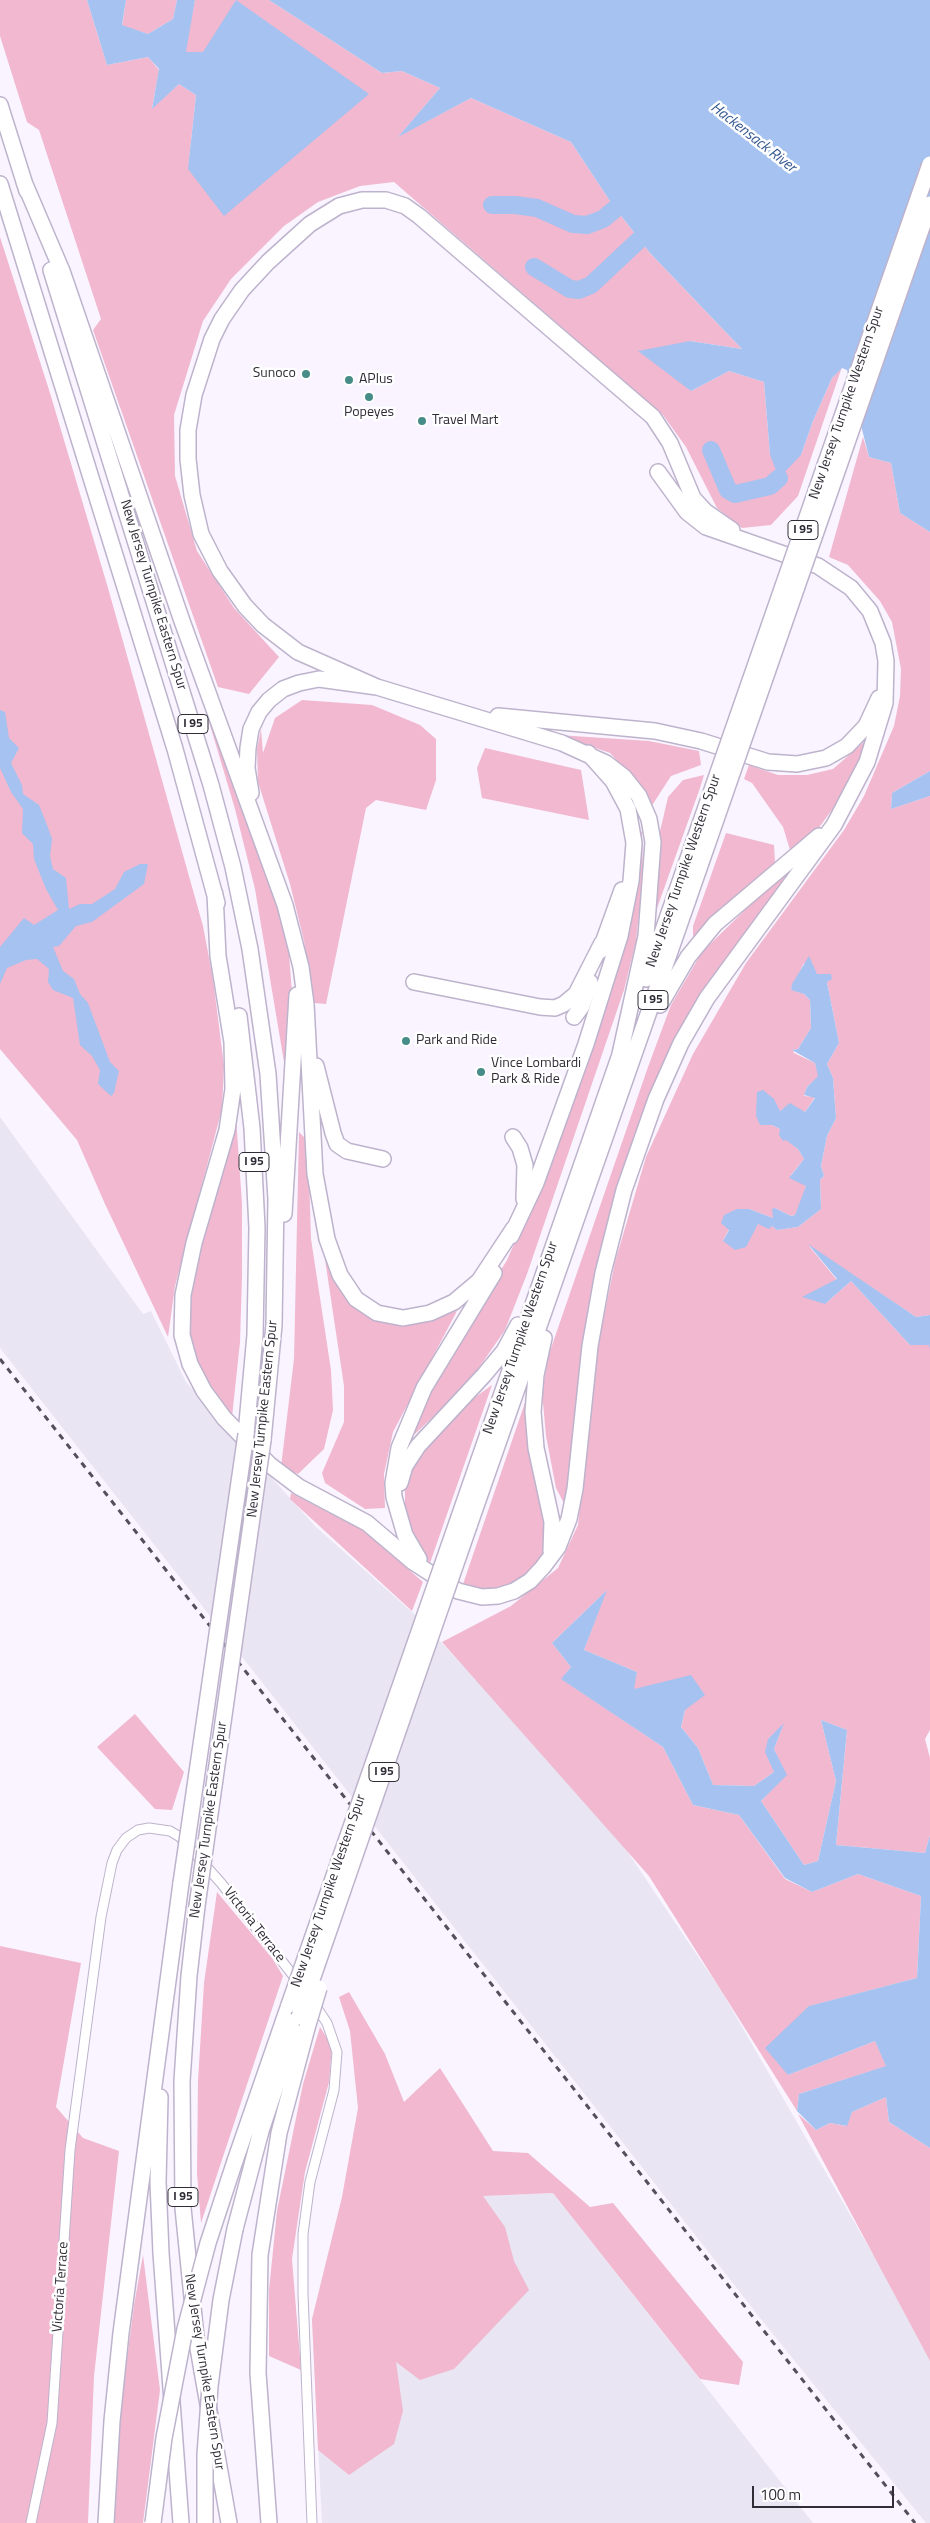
<!DOCTYPE html>
<html>
<head>
<meta charset="utf-8">
<style>
	body { margin:0 }
	#map { position:relative; width:930px; height:2523px; overflow:hidden; background:#f9f4ff; font-family:"Titillium Web",sans-serif }
	canvas { display:block }
	.scale { position:absolute; left:752px; top:2486px; width:142px; height:22px; box-sizing:border-box; border:2px solid #312d37; border-top:0; padding-left:6px; font-size:15px; line-height:18px; white-space:nowrap; color:#312d37; -webkit-text-stroke:4px #fff; paint-order:stroke }
</style>
</head>
<body>
<div id="map">
<canvas width="930" height="2523"></canvas>
<div class="scale">100 m</div>
</div>
<script>
const ctx = document.querySelector('canvas').getContext('2d');
ctx.lineJoin = 'round';
function paint(path, color) { ctx.fillStyle = color; ctx.fill(path, 'evenodd'); }
const poly = rows => new Path2D(rows.map(r => 'M' + r).join(''));
function strokePath(path, color, width, dash) { ctx.strokeStyle = color; ctx.lineWidth = width; ctx.lineCap = dash ? 'butt' : 'round'; ctx.setLineDash(dash || []); ctx.stroke(path); }
function write(font, color, halo, rows, align = 'center') {
  ctx.font = font + ' "Titillium Web",sans-serif'; ctx.lineWidth = 5; ctx.setLineDash([]); ctx.textBaseline = 'middle'; ctx.strokeStyle = halo; ctx.fillStyle = color; for (const [text, x, y, turn = 0] of rows) {
    ctx.save(); ctx.translate(x, y); ctx.rotate((+turn || 0) * Math.PI / 180); ctx.textAlign = isNaN(turn) ? turn : align; if (halo) ctx.strokeText(text, 0, 0); ctx.fillText(text, 0, 0); ctx.restore();
  }
}
const built = poly([
	[0,1117,143,1314,151,1311,186,1382,315,1526,412,1612,505,1709,606,1820,722,1992,879,2265,930,2361,930,2523,926,2523,768,2328,0,1348],
	[553,2193,813,2523,322,2523,312,2319,483,2196]
]);
const green = poly([
	[0,0,87,0,107,65,148,57,159,70,152,108,179,84,196,95,188,169,203,52,185,52,195,0,269,0,382,73,402,71,440,88,399,136,471,98,571,142,612,204,650,253,742,349,690,341,691,391,729,371,764,382,770,455,801,455,813,421,832,378,842,367,798,496,771,525,742,528,717,508,686,447,663,415,394,182,360,186,318,202,284,226,231,279,203,321,174,415,175,476,197,551,234,608,279,657,249,694,218,687,93,330,101,319,39,130,27,122,0,36],
	[126,0,177,0,173,19,148,34,122,26],
	[0,237,50,393,108,588,203,926,213,979,224,1066,222,1109,175,1286,168,1337,105,1204,77,1140,0,1049],
	[863,437,869,457,891,463,900,513,930,532,930,771,892,793,891,809,930,796,930,1315,916,1317,809,1246,837,1280,825,1304,851,1281,910,1345,930,1345,930,1730,925,1739,930,1758,930,1835,925,1853,836,1845,847,1730,821,1720,836,1781,818,1861,804,1865,761,1801,786,1775,774,1749,783,1725,768,1739,774,1772,754,1786,713,1785,698,1748,681,1727,685,1710,633,1689,637,1672,584,1650,606,1591,552,1643,571,1667,562,1679,663,1747,693,1805,739,1815,785,1879,812,1892,858,1874,921,1896,917,1978,810,2006,788,2075,875,2041,887,2066,799,2094,797,2111,649,1876,442,1642,511,1606,558,1568,578,1525,593,1370,615,1262,646,1157,693,1054,746,963,844,830,864,796,894,726,900,696,901,669,892,622,880,601,848,565,829,557],
	[804,963,817,974,831,974,827,982,839,1043,827,1064,833,1078,836,1118,827,1136,821,1166,824,1176,820,1180,821,1209,798,1227,777,1230,772,1226,758,1224,752,1234,723,1241,729,1229,749,1209,773,1218,775,1208,791,1216,795,1215,803,1198,806,1186,791,1175,804,1159,798,1149,786,1139,780,1129,772,1125,760,1125,757,1092,780,1111,788,1106,805,1112,815,1097,804,1096,807,1087,819,1076,815,1063,794,1053,793,1050,798,1049,811,1028,810,1000,804,994,791,989],
	[185,641,271,880,288,941,292,993,288,1070,284,1062,255,889,235,809],
	[302,700,372,705,420,725,436,739,436,780,426,810,376,800,366,808,326,1004,314,1003,304,941,290,884,258,782,257,749,261,729,263,753,275,718],
	[558,735,649,741,699,751,701,765,671,776,651,807,637,783,610,753],
	[872,735,847,789,818,829,791,853,783,827,752,783,744,779,749,765,778,775,807,775,833,769],
	[485,748,581,770,589,820,482,798,477,768],
	[704,775,700,788,651,925,658,840,668,797,683,780],
	[642,831,643,874,636,941,624,990,527,1274,505,1330,469,1382,415,1434,411,1430,431,1386,507,1260,546,1172,583,1069,638,836],
	[726,833,774,845,775,862,765,874,693,940,693,926],
	[801,864,718,976,625,1171,567,1509,556,1488,546,1436,542,1392,549,1354,648,1067,671,1005,702,952,791,865],
	[236,1117,242,1204,242,1277,240,1342,232,1417,215,1398,196,1364,187,1332,189,1288],
	[299,1132,308,1141,311,1239,331,1370,333,1410,324,1449,298,1474,281,1467,294,1359],
	[323,1246,359,1307,412,1323,457,1311,393,1432,384,1474,385,1508,365,1509,325,1483,322,1473,344,1422,344,1386],
	[492,1385,430,1563,419,1549,408,1527,405,1507,405,1483,413,1463,463,1406],
	[530,1388,548,1534,542,1556,528,1576,495,1592,462,1587],
	[291,1493,364,1531,423,1582,412,1611,290,1499],
	[135,1714,184,1772,172,1810,155,1809,97,1747],
	[217,1892,272,1958,283,1976,201,2223,197,2173,198,2081,204,1983],
	[0,1946,81,1963,56,2107,83,2138,119,2151,94,2376,88,2523,0,2523],
	[349,1992,385,2054,404,2102,440,2068,493,2151,528,2153,590,2207,613,2203,743,2362,739,2385,700,2379,553,2193,483,2196,505,2227,514,2261,529,2290,454,2369,420,2380,396,2362,403,2411,394,2444,349,2475,318,2450,312,2319,342,2197,358,2108,350,2031,339,1997],
	[320,2027,332,2046,329,2082,305,2172,292,2259,301,2370,269,2356,269,2290,277,2211,303,2084],
	[886,2097,889,2122,930,2148,930,2361,798,2114,816,2130,830,2123,846,2126,852,2112],
	[143,2255,160,2390,143,2523,113,2523,122,2398,134,2305]
]);
const water = poly([
	[87,0,126,0,122,25,148,34,173,19,177,0,195,0,186,52,203,52,236,0,369,94,224,216,188,169,196,95,179,84,152,109,159,69,148,57,107,65],
	[269,0,930,0,930,532,900,513,891,463,869,457,847,370,842,368,832,378,813,421,801,455,779,478,770,455,764,382,729,371,691,391,638,351,690,341,742,349,650,253,612,204,571,142,471,98,398,137,440,88,402,71,382,73],
	[0,710,5,712,9,738,19,748,11,763,22,785,23,794,39,805,47,825,52,839,50,856,53,869,66,878,69,909,80,904,92,904,115,889,124,872,140,864,148,864,144,884,92,922,76,926,59,946,53,947,63,971,74,979,80,994,88,1003,110,1062,119,1071,114,1093,111,1096,98,1084,100,1070,92,1056,80,1045,73,998,53,990,48,982,49,969,37,959,26,960,7,968,0,984,0,947,24,918,34,925,58,910,46,889,34,859,33,844,22,833,23,809,11,792,0,768],
	[930,771,930,796,891,809,892,793],
	[809,956,817,974,831,974,832,979,827,982,839,1043,827,1064,833,1078,836,1118,827,1136,821,1166,824,1176,820,1180,821,1209,798,1227,777,1230,772,1226,769,1229,758,1224,746,1247,735,1250,723,1241,729,1230,721,1223,724,1215,737,1209,749,1209,773,1218,772,1209,775,1208,791,1216,795,1215,806,1186,789,1178,804,1159,798,1149,786,1140,783,1141,779,1135,780,1129,772,1125,760,1125,756,1116,757,1092,763,1090,774,1099,780,1111,790,1103,805,1112,815,1098,804,1095,807,1087,818,1076,815,1063,792,1050,798,1049,811,1028,810,1000,804,994,791,990,792,984],
	[808,1244,916,1317,930,1315,930,1349,929,1345,910,1345,851,1281,825,1304,802,1297,837,1279],
	[607,1590,584,1650,637,1672,634,1689,691,1675,705,1695,685,1710,681,1727,698,1748,713,1785,754,1786,774,1772,765,1752,768,1739,784,1723,774,1749,787,1775,761,1801,804,1865,818,1861,836,1781,821,1720,847,1730,836,1845,925,1853,930,1835,930,2148,889,2122,886,2097,852,2112,847,2126,830,2123,816,2130,797,2111,799,2094,886,2066,875,2041,788,2075,765,2048,809,2006,917,1978,921,1896,858,1874,812,1892,785,1878,739,1815,693,1805,663,1747,561,1679,571,1667,552,1643]
]);
const river = poly([
	[492,205,515,205,537,208,573,224,587,225,603,219,615,209],
	[534,267,570,289,579,290,591,285,639,240],
	[711,450,728,490,735,494,770,486,779,478]
]);
const street = poly([
	[31,2523,52,2423,70,2150,101,1917,112,1863,117,1850,126,1838,138,1830,149,1828,170,1831,180,1837,221,1883,299,1983],
	[312,2523,303,2294,303,2234,310,2182,334,2090,337,2052,327,2023,313,2002]
]);
const highway = poly([
	[0,105,27,191],
	[24,182,62,271,182,621,285,905,301,967,306,1004,315,1174,327,1239,340,1275,356,1299,377,1313,403,1318,430,1313,454,1302,479,1281,514,1228],
	[0,184,175,749,217,903],
	[51,270,211,785,233,867,250,949,268,1074,276,1199,274,1325,263,1440],
	[377,687,298,652,263,625,245,606,220,571,201,534,192,495,188,459,188,430,194,395,212,339,222,319,242,290,268,262,310,224,339,206,362,200,386,200,405,206,419,216,653,417,670,443,693,498,706,512,732,530],
	[498,716,655,731,701,741,768,762,797,764,826,758,847,746,866,726,879,698],
	[251,793,247,768,248,748,251,729,259,712,269,700,283,689,299,683,319,679,377,687,562,743,606,763,624,777,639,796,649,819,653,842,646,936,620,1054],
	[215,894,218,956,232,1042,233,1089,227,1130,194,1243,183,1295,182,1335,190,1364,204,1391,224,1418,270,1465,299,1487,367,1523,413,1562,458,1591,482,1597,498,1596,514,1591,530,1581,543,1567,558,1547,569,1519,575,1489,590,1346,603,1273,624,1190,656,1099,681,1043,707,998,834,825,867,762,885,703,886,661,883,643,870,611,851,588,818,566,706,527,687,512,658,472],
	[600,951,622,890],
	[646,979,675,896],
	[414,982,540,1007,555,1008,564,1004,576,994,602,943],
	[660,1005,688,957,715,924,819,836],
	[239,1016,252,1128,257,1228,255,1335,246,1434],
	[574,1017,582,1006,590,982],
	[316,1066,333,1133,337,1144,347,1151,383,1159],
	[513,1137,520,1148,525,1165,524,1199],
	[284,1214,297,995],
	[511,1236,536,1183,586,1044,620,936,631,881,634,843,628,809,613,781,588,753],
	[544,1338,536,1375,533,1412,536,1448,552,1522,551,1551],
	[400,1483,405,1466,418,1446,484,1375,504,1351,518,1325],
	[459,1517,623,1046],
	[469,1526,688,900],
	[419,1559,405,1535,394,1497,393,1483,399,1448,424,1388,494,1273],
	[197,1906,189,1976,182,2081,183,2208,196,2337,229,2523],
	[160,2097,158,2182,161,2253,181,2523],
	[235,2161,289,2005],
	[235,2229,261,2131,299,2017],
	[106,2523,112,2421,121,2333,181,1883],
	[269,2523,258,2373,260,2255,279,2133,307,2028]
]);
const rail = poly([
	[0,1359,915,2523]
]);
const highwayBridge = poly([
	[675,896,930,164],
	[688,900,930,204],
	[181,1883,246,1434],
	[197,1906,263,1440],
	[289,2005,459,1517],
	[299,2017,469,1526],
	[307,2028,319,1988],
	[153,2523,164,2438,185,2329,208,2243,235,2161],
	[205,2523,205,2455,210,2386,221,2300,235,2229]
]);
const markers = [
	[306,374,5,"#468d88"],
	[349,380,5,"#468d88"],
	[369,397,5,"#468d88"],
	[422,421,5,"#468d88"],
	[406,1041,5,"#468d88"],
	[481,1072,5,"#468d88"]
];
const shields = [
	[803,530,30],
	[193,724,30],
	[653,1000,30],
	[254,1162,30],
	[384,1772,30],
	[183,2197,30]
];
const shieldNames = [
	["I 95",803,530],
	["I 95",193,724],
	["I 95",653,1000],
	["I 95",254,1162],
	["I 95",384,1772],
	["I 95",183,2197]
];
const poiNames = [
	["Sunoco",296,374,"right"],
	["APlus",359,380],
	["Popeyes",369,413,"center"],
	["Travel Mart",432,421],
	["Park and Ride",416,1041],
	["Vince Lombardi",491,1064],
	["Park & Ride",491,1080]
];
const streetNames = [
	["New Jersey Turnpike Western Spur",847,403,-71],
	["New Jersey Turnpike Eastern Spur",153,595,73],
	["New Jersey Turnpike Western Spur",684,871,-71],
	["New Jersey Turnpike Western Spur",521,1338,-71],
	["New Jersey Turnpike Eastern Spur",263,1419,-84],
	["New Jersey Turnpike Eastern Spur",209,1820,-82],
	["New Jersey Turnpike Western Spur",329,1891,-71],
	["Victoria Terrace",254,1925,52],
	["Victoria Terrace",61,2287,-86],
	["New Jersey Turnpike Eastern Spur",204,2372,81]
];
const waterNames = [
	["Hackensack River",753,138,38]
];
paint(built, '#eae5f2');
paint(green, '#f1b8d0');
paint(water, '#a5c2f0');
strokePath(river, '#a5c2f0', 18);
strokePath(street, '#beb3cc', 11);
strokePath(highway, '#beb3cc', 18);
strokePath(street, '#fff', 9);
strokePath(highway, '#fff', 15);
strokePath(rail, '#54505a', 3, [6, 6]);
strokePath(highwayBridge, '#beb3cc', 18, []);
strokePath(highwayBridge, '#fff', 15);
for (const [x, y, r, color] of markers) { const dot = new Path2D(); dot.arc(x, y, r, 0, 2 * Math.PI); ctx.fillStyle = color; ctx.fill(dot); strokePath(dot, '#fff', 2); }
for (const [x, y, w] of shields) { const box = new Path2D(); box.roundRect(x - w / 2, y - 9.5, w, 19, 4); ctx.fillStyle = '#fff'; ctx.fill(box); strokePath(box, '#312d37', 1); }
write('bold 12px', '#312d37', null, shieldNames);
write('14px', '#312d37', '#fff', poiNames, 'left');
write('14px', '#312d37', '#fff', streetNames);
write('italic 15px', '#335790', '#fff', waterNames);
</script>
</body>
</html>
